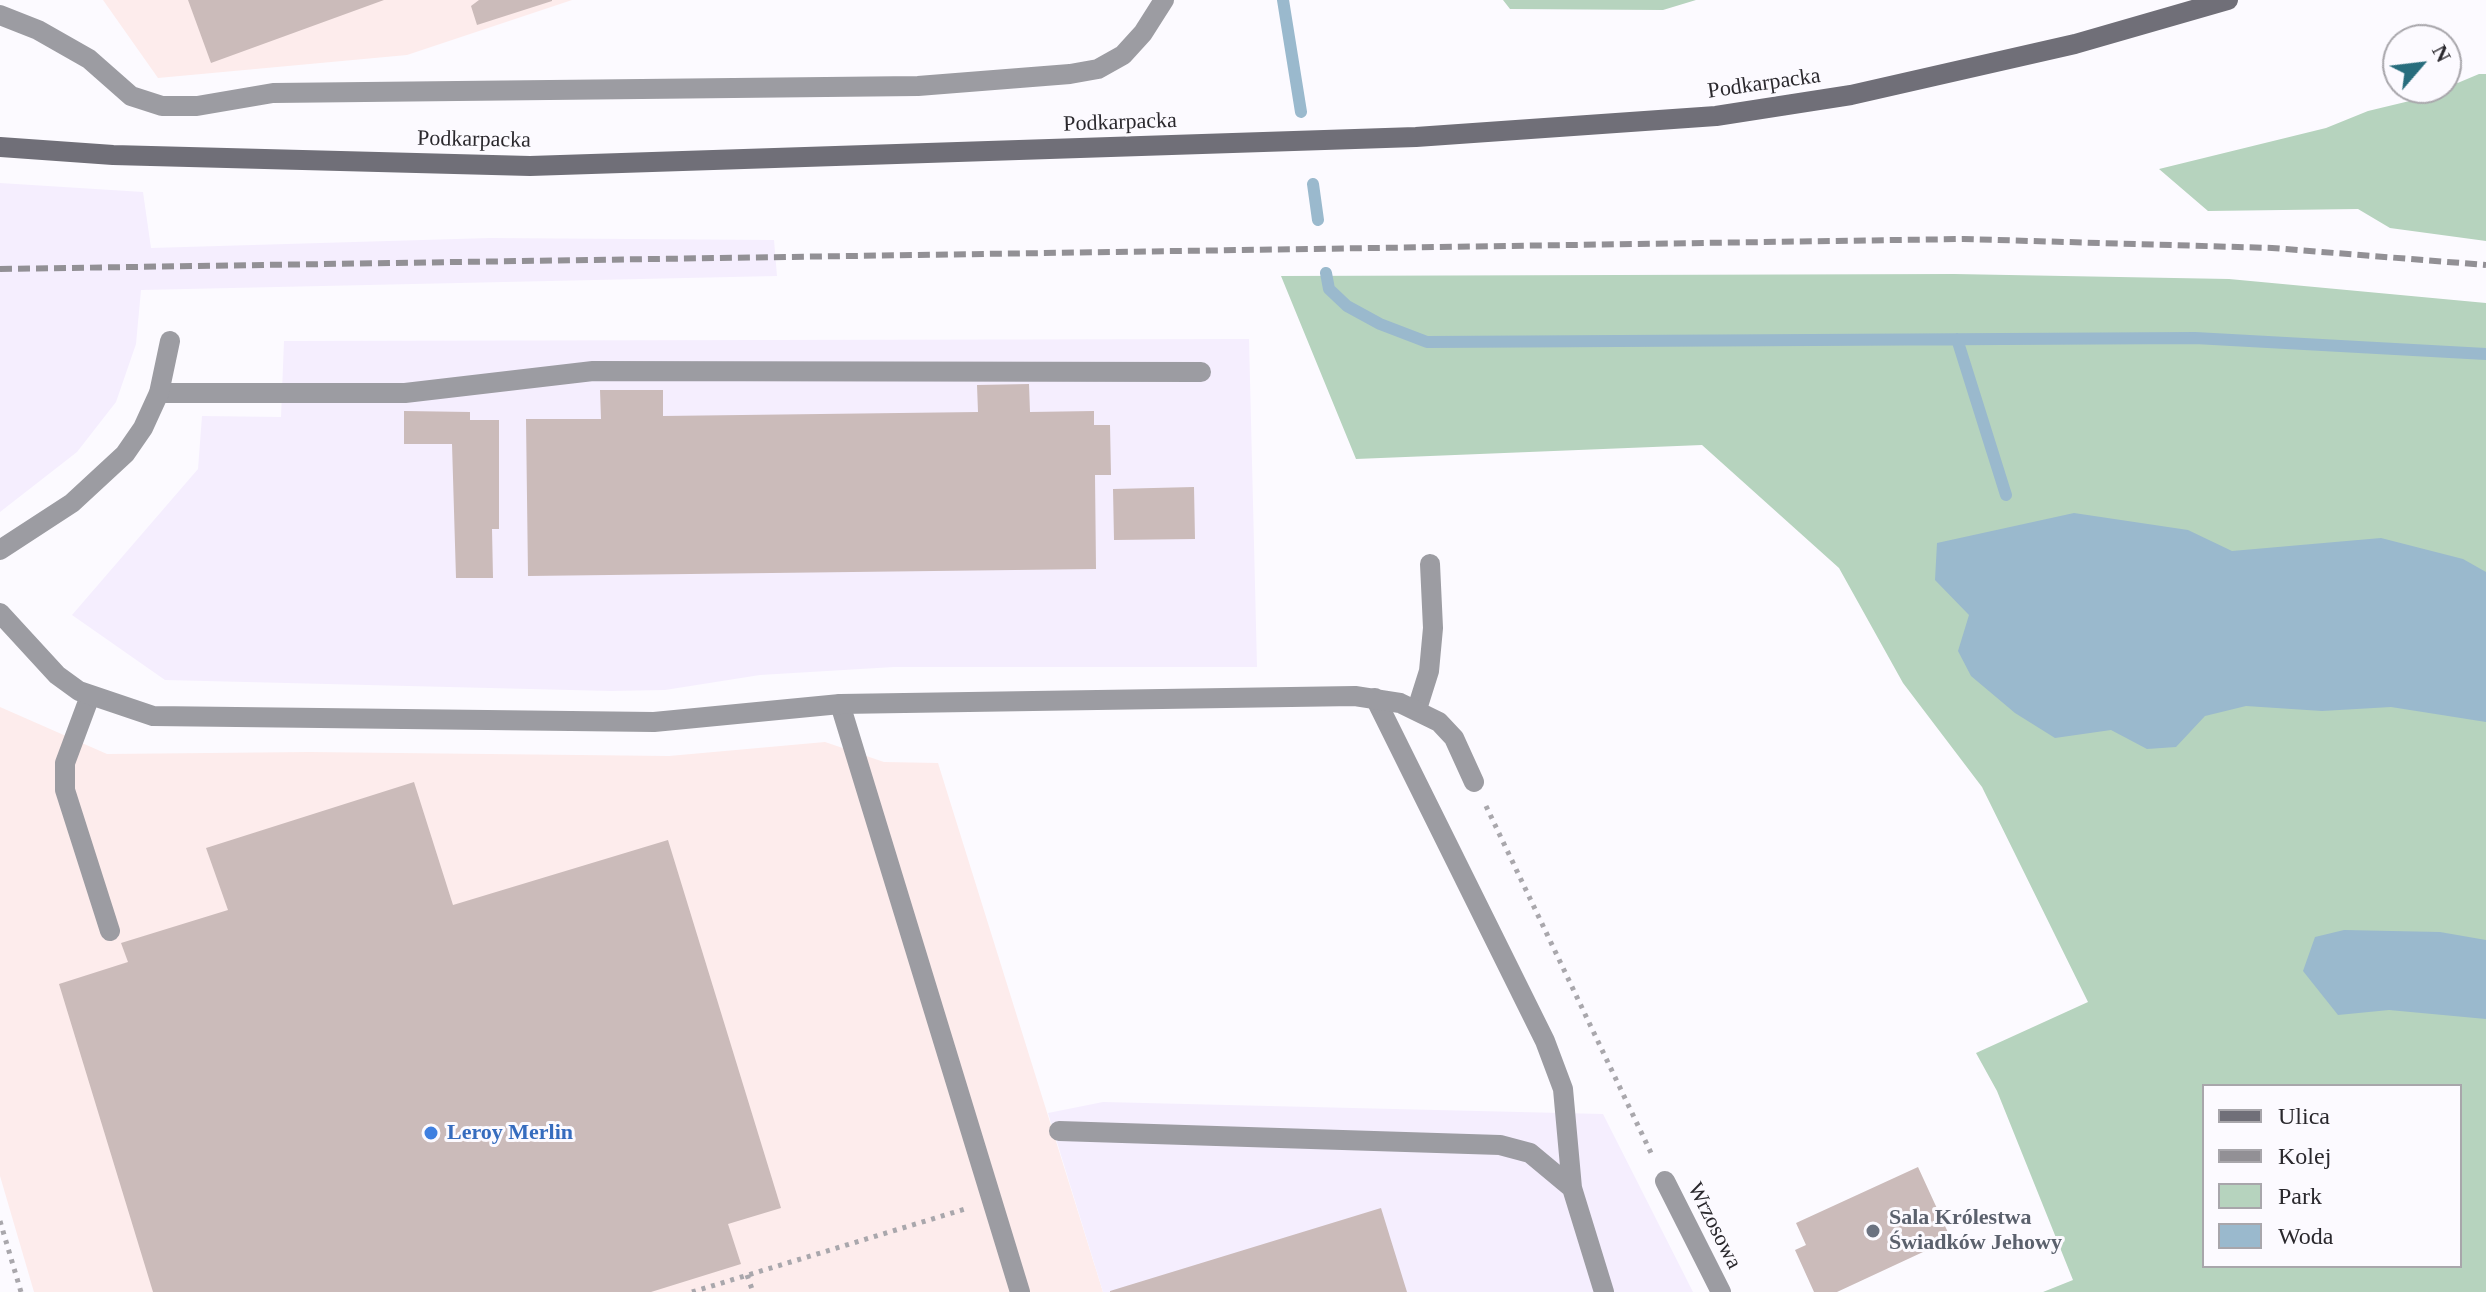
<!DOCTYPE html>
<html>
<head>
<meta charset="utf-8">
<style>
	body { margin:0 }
	#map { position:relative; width:2486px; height:1292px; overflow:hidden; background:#fcfaff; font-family:"Times New Roman",serif }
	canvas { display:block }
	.legend { position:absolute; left:2202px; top:1084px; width:260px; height:184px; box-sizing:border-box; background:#fcfaff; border:2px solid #a8a6ab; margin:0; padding:10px 14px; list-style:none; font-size:24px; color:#2a282d }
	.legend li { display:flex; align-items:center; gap:16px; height:40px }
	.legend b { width:40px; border:2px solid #a8a6ab }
	.north { position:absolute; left:2382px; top:24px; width:80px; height:80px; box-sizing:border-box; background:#fcfaff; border:2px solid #a8a6ab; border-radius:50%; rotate:62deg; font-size:22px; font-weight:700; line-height:32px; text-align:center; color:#2a282d }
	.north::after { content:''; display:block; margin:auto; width:28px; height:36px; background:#286d7d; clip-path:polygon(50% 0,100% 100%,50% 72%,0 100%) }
</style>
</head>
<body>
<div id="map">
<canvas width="2486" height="1292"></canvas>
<ul class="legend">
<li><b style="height:10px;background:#706f78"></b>Ulica</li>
<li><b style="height:10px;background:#929095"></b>Kolej</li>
<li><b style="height:22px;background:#b6d3be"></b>Park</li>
<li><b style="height:22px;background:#9ab9cd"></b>Woda</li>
</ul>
<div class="north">N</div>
</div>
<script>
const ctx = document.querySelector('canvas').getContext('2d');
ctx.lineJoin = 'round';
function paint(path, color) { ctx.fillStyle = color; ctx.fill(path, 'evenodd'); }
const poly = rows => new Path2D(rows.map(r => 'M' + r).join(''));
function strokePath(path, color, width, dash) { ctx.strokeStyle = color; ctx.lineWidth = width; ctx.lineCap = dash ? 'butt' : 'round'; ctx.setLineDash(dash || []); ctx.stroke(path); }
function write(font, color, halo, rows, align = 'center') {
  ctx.font = font + ' "Times New Roman",serif'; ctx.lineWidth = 6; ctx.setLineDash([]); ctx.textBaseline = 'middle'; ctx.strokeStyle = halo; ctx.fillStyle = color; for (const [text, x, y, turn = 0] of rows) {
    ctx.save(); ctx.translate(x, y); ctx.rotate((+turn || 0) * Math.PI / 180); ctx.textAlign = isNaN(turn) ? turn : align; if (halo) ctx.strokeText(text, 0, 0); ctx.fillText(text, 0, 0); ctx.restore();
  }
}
const commercial = poly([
	[103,0,572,0,407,55,158,78],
	[0,707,107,754,309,752,669,756,825,742,884,762,938,763,1103,1292,34,1292,0,1176]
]);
const built = poly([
	[0,183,143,192,151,248,490,238,774,240,777,276,141,290,136,344,116,402,77,452,0,512],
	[1249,339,1257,667,894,667,760,675,665,690,611,691,165,680,72,615,198,469,202,416,281,417,284,341],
	[1103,1102,1603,1114,1693,1292,1103,1292,1048,1113]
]);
const green = poly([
	[1503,0,1696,0,1663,10,1510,9],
	[2479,74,2486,74,2486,241,2390,228,2358,209,2208,211,2159,169,2326,128,2368,111,2422,98],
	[1954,274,2229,279,2486,303,2486,1292,2043,1292,2073,1280,1997,1091,1976,1053,2088,1002,1982,787,1903,683,1839,568,1702,445,1356,459,1281,276],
	[2204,1086,2460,1086,2460,1266,2204,1266]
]);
const water = poly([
	[2074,513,2188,530,2232,551,2381,538,2463,559,2486,572,2486,722,2391,707,2322,711,2246,706,2205,716,2176,747,2147,749,2111,730,2055,738,2015,713,1971,676,1958,651,1969,615,1935,580,1937,543],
	[2344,930,2440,932,2486,940,2486,1019,2389,1010,2338,1015,2303,971,2315,937]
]);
const stream = poly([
	[1283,0,1301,112],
	[1313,184,1318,220],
	[1326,273,1329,289,1347,306,1380,324,1427,342,2195,338,2486,354],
	[1957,339,2006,495]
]);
const building = poly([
	[188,0,384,0,211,63],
	[479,0,552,0,552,1,477,25,471,6],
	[1029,384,1030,412,1094,411,1094,425,1110,425,1111,475,1095,475,1096,569,528,576,526,419,601,419,600,390,663,390,663,416,978,412,977,385],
	[404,411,470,412,470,420,499,420,499,529,492,529,493,578,456,578,452,444,404,444],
	[1194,487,1195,539,1114,540,1113,489],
	[414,782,453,905,668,840,781,1208,728,1224,741,1264,651,1292,153,1292,59,984,128,962,121,943,228,910,206,848],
	[1918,1167,1951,1239,1837,1292,1814,1292,1795,1250,1806,1245,1796,1223],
	[1381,1208,1407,1292,1110,1292,1110,1291]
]);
const path = poly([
	[1486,806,1652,1155],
	[0,1221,21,1292],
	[747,1275,753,1292],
	[692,1292,965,1209]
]);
const lane = poly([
	[159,393,405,393,593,371,1201,372],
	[90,696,65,763,65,790,110,931],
	[1375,698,1545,1041,1563,1089,1572,1188],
	[840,704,1020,1292],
	[1417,709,1429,671,1433,628,1430,564],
	[1059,1131,1500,1145,1530,1153,1572,1188,1604,1292]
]);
const street = poly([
	[0,15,38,30,89,59,131,96,162,106,197,106,273,93,918,86,1070,74,1098,69,1123,55,1143,33,1164,0],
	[0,550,72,503,125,454,143,428,159,393,170,341],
	[0,613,57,675,79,691,153,716,654,722,840,704,1355,696,1400,703,1439,722,1454,738,1474,782],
	[1665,1181,1721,1292]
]);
const secondary = poly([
	[0,147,113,155,530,166,1416,137,1716,116,1851,95,2075,44,2228,0]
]);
const rail = poly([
	[0,269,1963,239,2272,248,2486,265]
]);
const markers = [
	[431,1133,8,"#3f7fe0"],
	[1873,1231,8,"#6b7280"]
];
const streetNames = [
	["Podkarpacka",1764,84,-8],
	["Podkarpacka",1120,123,-2],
	["Podkarpacka",474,140,1],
	["Wrzosowa",1714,1226,63]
];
const shopNames = [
	["Leroy Merlin",447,1133]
];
const worshipNames = [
	["Sala Królestwa",1889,1218],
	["Świadków Jehowy",1889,1243]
];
paint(commercial, '#fdecec');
paint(built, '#f5eefe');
paint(green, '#b6d3be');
paint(water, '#9ab9cd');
strokePath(stream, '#9ab9cd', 12);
paint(building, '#cbbbba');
strokePath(path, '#a9a7ac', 5, [4, 6]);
strokePath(lane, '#9c9ca2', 20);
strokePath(street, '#9c9ca2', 20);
strokePath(secondary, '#706f78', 20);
strokePath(rail, '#929095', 6, [12, 6]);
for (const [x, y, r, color] of markers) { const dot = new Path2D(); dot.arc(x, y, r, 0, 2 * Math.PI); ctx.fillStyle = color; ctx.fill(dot); strokePath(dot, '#fcfaff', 3); }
write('22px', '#2a282d', '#fcfaff', streetNames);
write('bold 22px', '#366cbe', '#fcfaff', shopNames, 'left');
write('bold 22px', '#5b616d', '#fcfaff', worshipNames, 'left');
</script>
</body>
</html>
